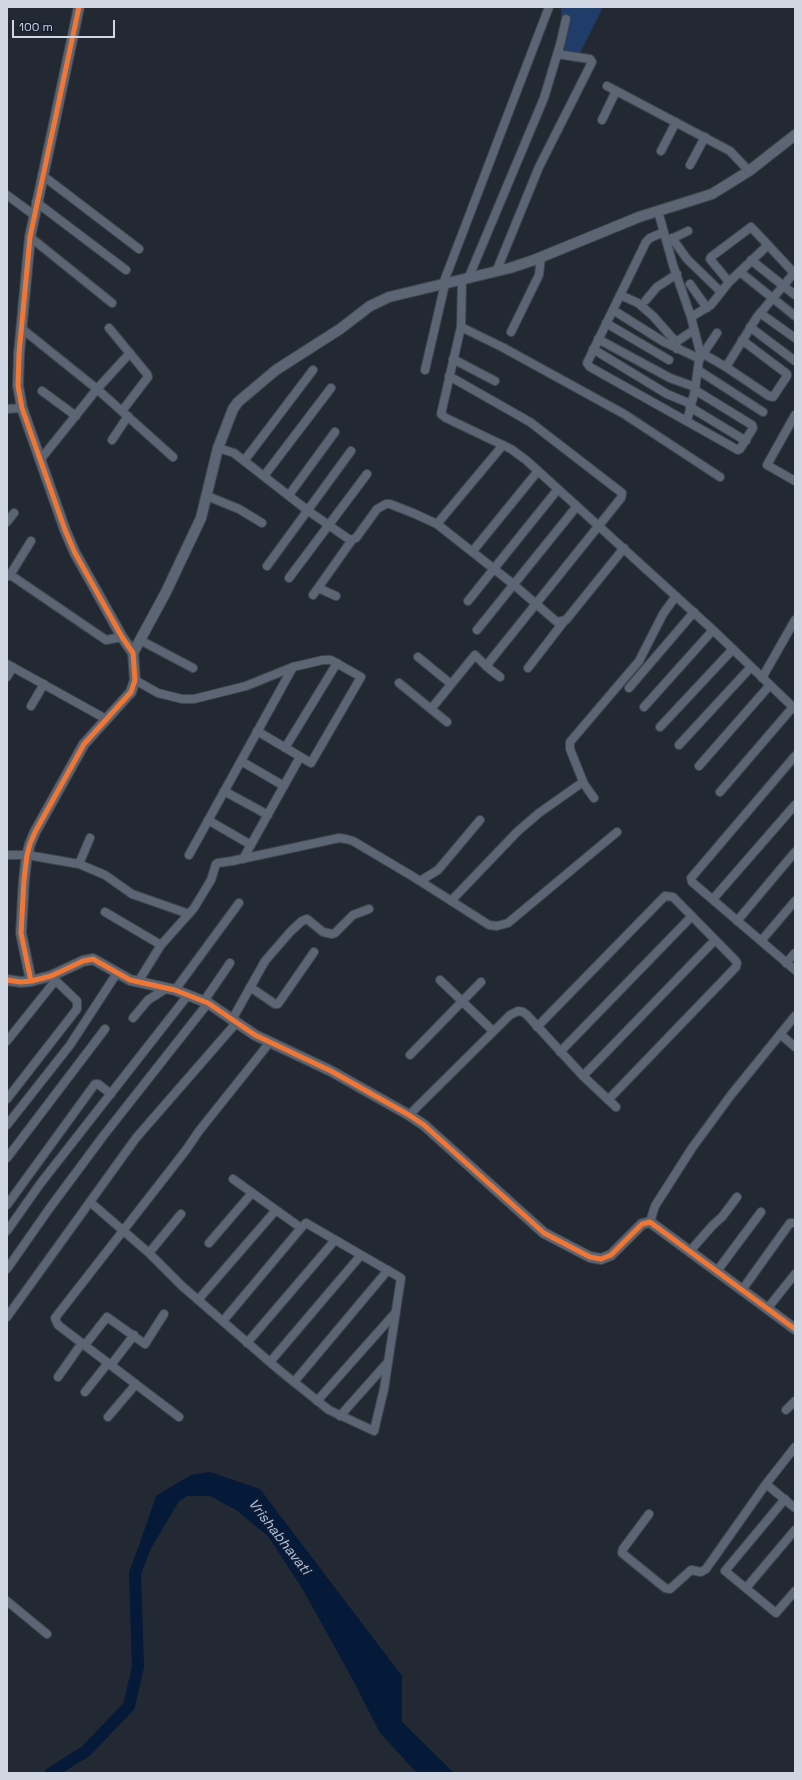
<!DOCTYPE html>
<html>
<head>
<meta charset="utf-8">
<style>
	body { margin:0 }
	#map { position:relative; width:802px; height:1780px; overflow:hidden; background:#232932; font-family:"Space Grotesk",sans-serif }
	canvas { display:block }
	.frame { position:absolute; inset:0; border:8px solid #d0d7e3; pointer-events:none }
	.scale { position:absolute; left:12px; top:20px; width:103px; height:18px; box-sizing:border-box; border:2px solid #d0d7e3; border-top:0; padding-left:5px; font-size:12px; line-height:14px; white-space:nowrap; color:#d0d7e3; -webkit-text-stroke:3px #141e2e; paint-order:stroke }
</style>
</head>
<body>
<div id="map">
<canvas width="802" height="1780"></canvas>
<div class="frame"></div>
<div class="scale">100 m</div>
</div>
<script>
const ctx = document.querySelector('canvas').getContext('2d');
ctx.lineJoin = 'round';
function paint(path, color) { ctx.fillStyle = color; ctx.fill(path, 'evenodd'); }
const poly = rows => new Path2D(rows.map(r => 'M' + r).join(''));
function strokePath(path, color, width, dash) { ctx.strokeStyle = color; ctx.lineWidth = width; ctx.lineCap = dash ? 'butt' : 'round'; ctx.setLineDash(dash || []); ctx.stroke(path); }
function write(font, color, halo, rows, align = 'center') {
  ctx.font = font + ' "Space Grotesk",sans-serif'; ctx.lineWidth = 3; ctx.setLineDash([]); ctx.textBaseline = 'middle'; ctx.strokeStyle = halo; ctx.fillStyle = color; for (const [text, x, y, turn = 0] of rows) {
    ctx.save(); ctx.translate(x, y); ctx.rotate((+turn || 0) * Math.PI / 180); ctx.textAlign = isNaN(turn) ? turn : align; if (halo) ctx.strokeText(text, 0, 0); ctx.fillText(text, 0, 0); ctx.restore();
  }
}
const green = poly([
	[561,7,603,7,575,63,563,56]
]);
const water = poly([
	[210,1472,260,1489,402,1676,402,1722,454,1773,417,1773,380,1733,353,1680,302,1588,268,1536,236,1510,210,1496,187,1496,179,1501,150,1550,140,1543,156,1496,191,1475]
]);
const river = poly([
	[51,1773,86,1751,129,1706,138,1667,135,1573,151,1531]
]);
const minor = poly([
	[607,86,730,151,749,171],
	[602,120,616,91],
	[661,151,676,122],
	[690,165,705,137],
	[42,175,139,249],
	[7,195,34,215],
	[36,202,126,270],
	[658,211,673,265,691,317,700,352,695,390,687,421],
	[664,232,650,238,646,242,587,363,590,367,738,450,740,449,753,428,752,425,695,390],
	[30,237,112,303],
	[672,238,687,259,721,292],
	[669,240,688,231],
	[751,260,795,295],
	[496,272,539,167,592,62,590,59,557,54],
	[740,272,795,316],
	[468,279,544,98,560,45,566,19],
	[462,280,461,327,441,414,446,418,511,449,526,460,713,630,795,709],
	[729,282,710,259,711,257,751,227,768,245],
	[443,284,549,7],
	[690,284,707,308],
	[620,295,638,303,653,316,676,342,677,349],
	[646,300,657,287,677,274],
	[613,310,664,342,700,359],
	[760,313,795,338],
	[691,317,711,305,729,282,768,245,794,273,757,317,726,367],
	[606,323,669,360],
	[461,327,502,347,624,414,720,477],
	[750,327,795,361],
	[21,328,97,389,173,457],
	[109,328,147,374,148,377,122,411],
	[511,332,539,275,541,257],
	[598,339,670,378,695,387],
	[676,342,694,330],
	[593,349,667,394,691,404],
	[700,352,726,367,769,396,773,397,787,376,787,374,742,340],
	[703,354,717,333],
	[453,359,495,381],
	[425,370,445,284],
	[698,370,763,412],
	[449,376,530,422,622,493,621,498,486,666,500,677],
	[42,391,76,416],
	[690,407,746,441],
	[7,409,22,408],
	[795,415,767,465,795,481],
	[112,440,128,416],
	[218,448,234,453,307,510,350,540,356,538,377,509,386,504,390,504,413,513,437,524,513,584,557,622,566,620,624,548],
	[40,460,97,389,130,353],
	[244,461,313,370],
	[264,476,331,388],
	[289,495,335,432],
	[207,496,239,509,262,523],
	[7,522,14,513],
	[437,524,503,445],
	[472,552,538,471],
	[267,566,351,451],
	[10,575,31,541],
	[7,576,12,576,106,640,122,637],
	[289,578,367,474],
	[318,588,336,596],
	[313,595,352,540],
	[468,601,558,489],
	[477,630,577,506],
	[140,640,193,668],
	[418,657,451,684],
	[7,664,106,719],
	[528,668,565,620],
	[7,677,13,667],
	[762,678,795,620],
	[135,680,158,693,182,699,194,699,246,686,293,667,323,660,331,660,361,677,311,763,257,731],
	[399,683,431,709],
	[629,688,694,612],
	[31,706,44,684],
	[644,707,713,630],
	[447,722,431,709,475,655,486,666],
	[660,727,733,649],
	[679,745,751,667],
	[285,748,337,663],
	[795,756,691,878,692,882,795,970],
	[241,761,284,786],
	[699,766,770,685],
	[224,791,268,815],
	[720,792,793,707],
	[594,798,584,784,570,749,570,742,639,661,663,614,676,596],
	[208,820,251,845],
	[7,855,27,855,79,864,105,875,132,894,189,914],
	[189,855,293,667],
	[243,859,300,757],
	[79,864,90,838],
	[420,881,438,870,480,820],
	[713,899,795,805],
	[451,901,517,832,539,813,583,782],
	[105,912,161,945],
	[737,921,795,852],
	[761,941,795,901],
	[786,963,795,953],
	[440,980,493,1031],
	[138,982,161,945,194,908,211,880,216,864,218,863,232,861,339,838,346,839,353,841,412,876,489,925,497,926,508,923,617,832],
	[250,987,275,1004,278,1004,314,952],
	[175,990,239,903],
	[204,1001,230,963],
	[133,1018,148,1000,167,988],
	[233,1018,265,961,291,931,302,921,307,919,323,932,332,934,335,933,353,915,369,909],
	[537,1027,665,896,673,897,735,960,737,963,736,967,608,1100],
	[780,1034,795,1047],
	[7,1041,55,981],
	[560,1052,692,916],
	[410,1055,481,982],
	[583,1076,715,940],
	[7,1099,77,1009,77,1001,51,976],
	[409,1115,510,1015,518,1011,523,1012,527,1015,583,1076,616,1107],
	[7,1125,70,1045,117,973],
	[7,1158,105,1029],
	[90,1202,149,1253,182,1286,279,1370,329,1410,374,1431,384,1389,401,1278,306,1223,301,1228,233,1179],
	[7,1205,95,1084,98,1084,111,1094],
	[650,1222,655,1206,692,1148,731,1095,795,1016],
	[7,1231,40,1184,188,995],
	[209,1243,252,1193],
	[690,1251,713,1225,722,1217,737,1197],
	[149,1253,181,1214],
	[7,1269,49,1209,104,1135,208,1003],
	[717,1271,761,1212],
	[742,1290,790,1223,795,1223],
	[198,1300,276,1210],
	[767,1309,795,1274],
	[7,1317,136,1138,237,1022],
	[223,1321,301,1228],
	[247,1343,335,1240],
	[85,1345,107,1317,145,1344,164,1314],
	[270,1362,361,1255],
	[111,1365,134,1335],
	[58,1377,82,1343],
	[294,1382,388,1270],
	[85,1392,108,1363],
	[317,1401,396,1312],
	[786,1410,795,1401],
	[340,1416,388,1362],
	[108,1417,136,1384],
	[179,1417,58,1325,55,1318,186,1150,199,1131,270,1042],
	[766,1484,795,1508],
	[785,1499,725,1571,776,1613,795,1591],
	[649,1514,623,1549,622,1553,665,1588,670,1589,691,1570,701,1572,706,1569,766,1484,795,1447],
	[746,1588,795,1530],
	[7,1601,47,1634]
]);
const tertiary = poly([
	[133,653,166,592,201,518,218,448,233,409,238,402,276,370,340,329,370,306,389,297,510,268,534,260,639,217,712,194,749,171,795,135],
	[7,980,21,982,31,981,51,976,83,961,93,959,130,980,175,990,208,1003,255,1035,331,1071,409,1115,424,1125,544,1233,590,1257,601,1259,611,1255,642,1224,650,1222,795,1329],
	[31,981,21,933,24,880,27,855,30,844,35,832,84,744,131,692,135,680,133,653,122,637,75,553,65,530,22,408,18,386,19,354,30,237,79,7]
]);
const cycleway = poly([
	[7,980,21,982,31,981,51,976,83,961,93,959,130,980,175,990,208,1003,255,1035,331,1071,409,1115,424,1125,544,1233,590,1257,601,1259,611,1255,642,1224,650,1222,795,1329],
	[31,981,21,933,24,880,27,855,30,844,35,832,84,744,131,692,135,680,133,653,122,637,75,553,65,530,22,408,18,386,19,354,30,237,79,7]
]);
const waterNames = [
	["Vrishabhavati",279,1537,52]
];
paint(green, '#203d6a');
paint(water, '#051939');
strokePath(river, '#051939', 12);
strokePath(minor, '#40464d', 10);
strokePath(tertiary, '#40464d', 12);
strokePath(minor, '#5b6573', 8);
strokePath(tertiary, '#5b6573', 10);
strokePath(cycleway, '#f07635', 5);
write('italic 14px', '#abc5ec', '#141e2e', waterNames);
</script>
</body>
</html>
